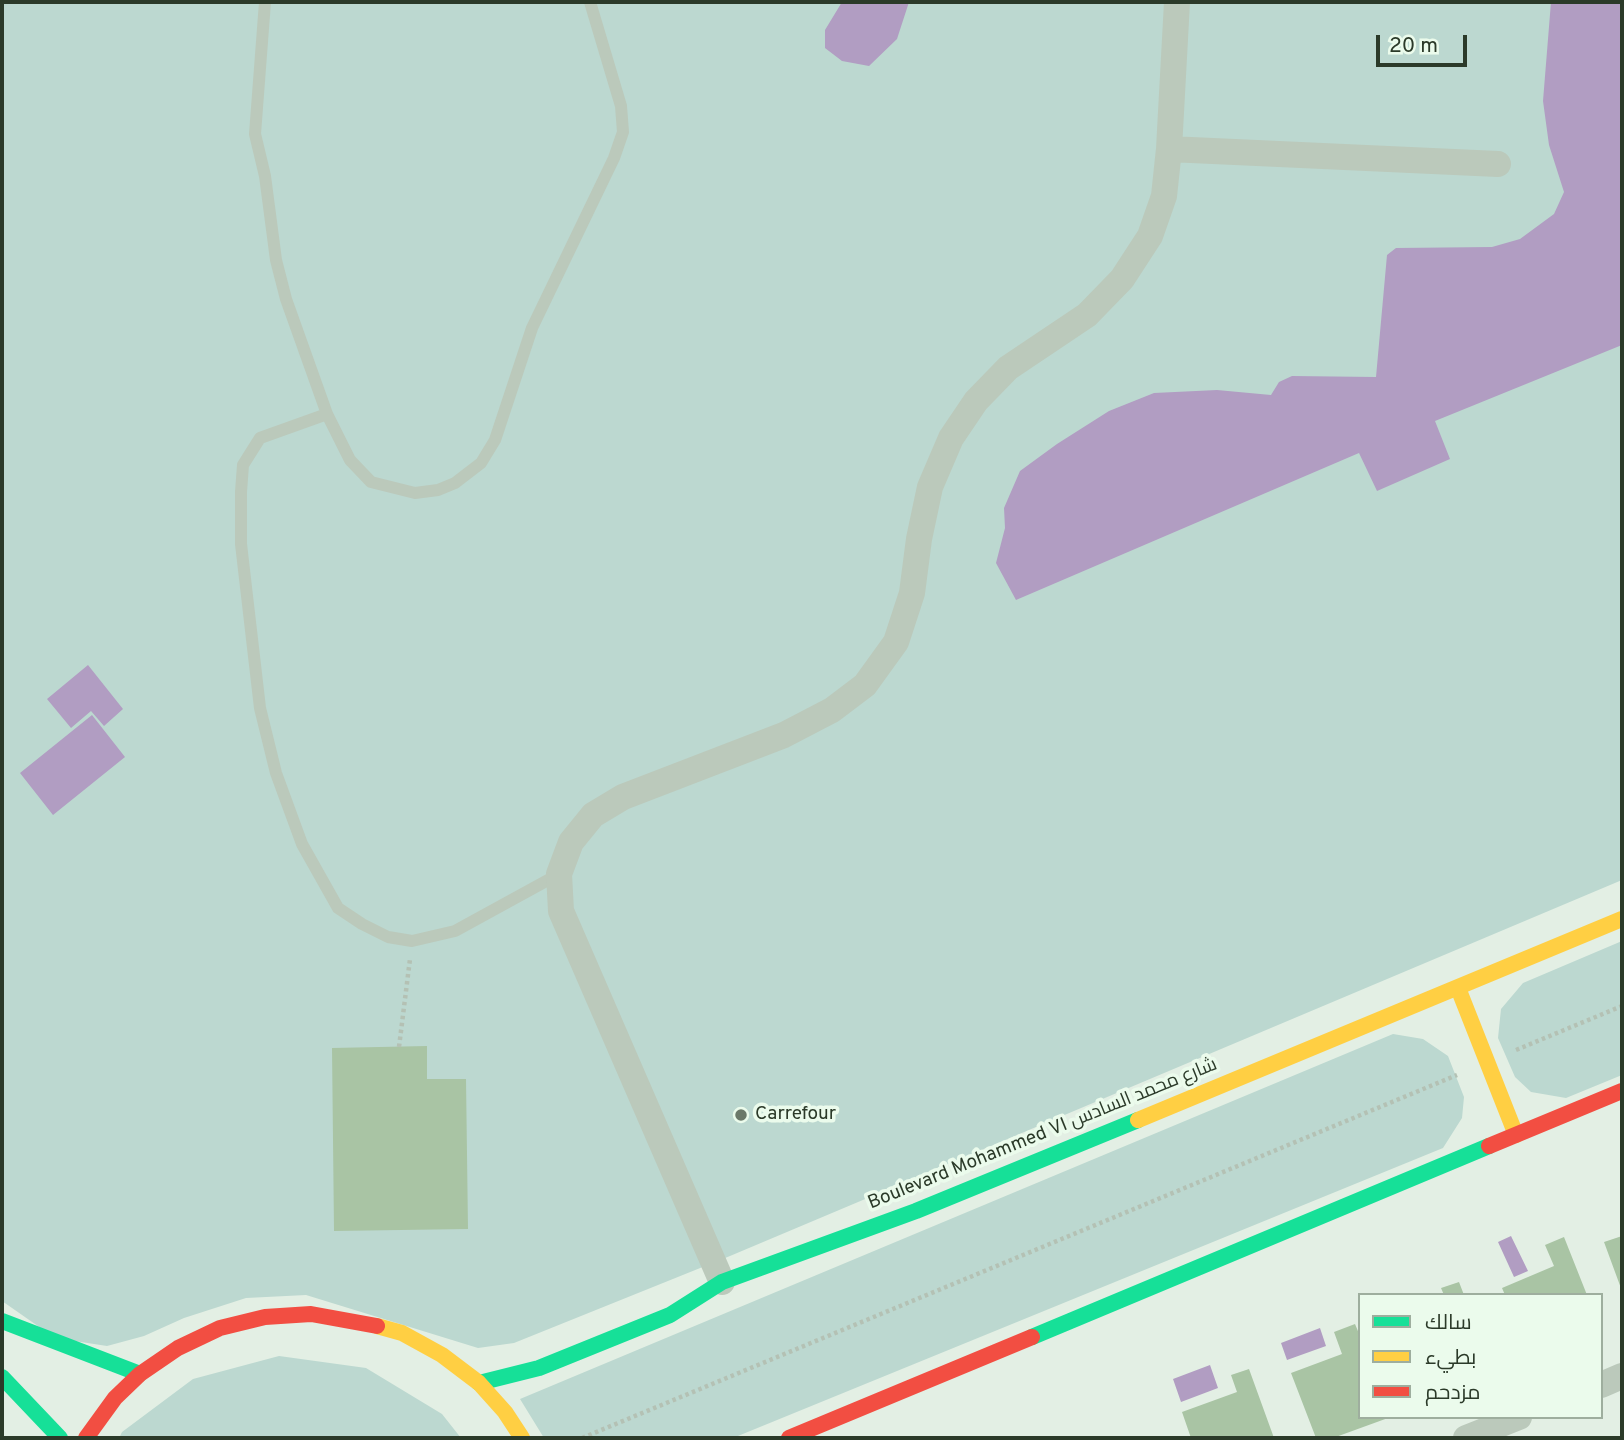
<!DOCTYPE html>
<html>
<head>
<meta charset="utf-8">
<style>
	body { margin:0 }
	#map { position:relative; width:1624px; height:1440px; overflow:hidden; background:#e3efe4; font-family:Overpass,Cairo,sans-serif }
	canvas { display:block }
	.frame { position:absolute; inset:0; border:4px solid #2b3a29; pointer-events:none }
	.legend { position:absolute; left:1358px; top:1293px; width:245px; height:126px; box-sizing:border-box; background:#ebfbec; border:2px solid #9eae9e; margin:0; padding:9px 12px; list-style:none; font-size:21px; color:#2b3a29 }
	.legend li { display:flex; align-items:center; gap:14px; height:35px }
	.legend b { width:35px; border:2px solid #9eae9e }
	.scale { position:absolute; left:1376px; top:35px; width:91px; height:32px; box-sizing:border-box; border:4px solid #2b3a29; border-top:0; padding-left:9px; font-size:21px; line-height:24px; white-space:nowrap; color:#2b3a29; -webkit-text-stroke:5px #ebfbec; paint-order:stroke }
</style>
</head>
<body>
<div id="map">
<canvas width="1624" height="1440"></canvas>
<div class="frame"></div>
<ul class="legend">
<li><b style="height:9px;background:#16e098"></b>سالك</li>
<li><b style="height:9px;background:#ffcf43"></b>بطيء</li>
<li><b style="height:9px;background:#f24e42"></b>مزدحم</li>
</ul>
<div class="scale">20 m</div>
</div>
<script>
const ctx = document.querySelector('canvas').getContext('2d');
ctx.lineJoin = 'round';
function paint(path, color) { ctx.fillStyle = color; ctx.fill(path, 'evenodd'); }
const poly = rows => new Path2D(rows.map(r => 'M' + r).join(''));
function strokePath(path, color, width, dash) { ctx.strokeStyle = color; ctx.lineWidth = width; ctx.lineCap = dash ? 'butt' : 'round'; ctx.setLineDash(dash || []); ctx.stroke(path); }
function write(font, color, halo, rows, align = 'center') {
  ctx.font = font + ' Overpass,Cairo,sans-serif'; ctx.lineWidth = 7; ctx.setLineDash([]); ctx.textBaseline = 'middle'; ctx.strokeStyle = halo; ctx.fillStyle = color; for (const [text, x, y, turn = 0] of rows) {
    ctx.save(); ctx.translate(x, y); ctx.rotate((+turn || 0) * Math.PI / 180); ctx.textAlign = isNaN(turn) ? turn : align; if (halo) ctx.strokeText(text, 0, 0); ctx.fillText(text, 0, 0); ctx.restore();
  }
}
const green = poly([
	[2,2,1622,2,1622,880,730,1256,514,1343,478,1348,306,1295,246,1298,184,1318,144,1336,107,1346,55,1338,2,1301],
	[1622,941,1622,1075,1566,1098,1531,1092,1515,1077,1498,1038,1501,1009,1523,983],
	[1393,1034,1423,1039,1448,1056,1464,1097,1462,1118,1443,1148,733,1438,544,1438,520,1399],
	[279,1356,366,1368,442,1414,461,1438,119,1438,122,1432,193,1379]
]);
const water = poly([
	[842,2,909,2,897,39,869,66,842,61,825,48,825,30],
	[1551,2,1622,2,1622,345,1435,421,1450,459,1377,491,1359,453,1016,600,996,563,1005,528,1004,508,1020,471,1057,444,1109,411,1154,393,1217,390,1271,395,1279,382,1292,376,1376,377,1387,255,1396,248,1492,247,1520,239,1554,214,1564,192,1549,145,1543,101],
	[88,665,123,709,104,726,91,711,71,728,47,699],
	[92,715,125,757,53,815,20,773],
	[1511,1236,1528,1271,1514,1277,1498,1242],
	[1320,1328,1326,1346,1287,1360,1281,1343],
	[1210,1365,1218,1388,1181,1402,1173,1379]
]);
const building = poly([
	[427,1046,427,1079,466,1079,468,1229,334,1231,332,1048],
	[1622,1236,1622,1291,1604,1242],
	[1564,1237,1587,1295,1505,1295,1502,1288,1554,1266,1545,1245],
	[1459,1282,1464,1295,1444,1295,1441,1288],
	[1355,1324,1360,1336,1360,1417,1388,1418,1333,1438,1316,1438,1291,1373,1342,1354,1334,1332],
	[1249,1369,1274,1438,1191,1438,1182,1412,1237,1392,1231,1375]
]);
const path = poly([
	[399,1047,410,959],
	[1516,1050,1622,1006],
	[582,1438,1457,1075]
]);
const lane = poly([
	[265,2,255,134,265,176,276,260,286,299,327,414,350,460,371,482,415,493,438,490,455,483,481,463,495,440,532,328,614,158,623,132,621,106,590,2],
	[327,414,260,438,243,465,241,492,241,544,260,708,276,773,302,844,338,908,362,924,388,937,412,941,455,931,559,874]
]);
const street = poly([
	[1169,149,1498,164],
	[722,1282,561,911,559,874,571,842,593,815,623,797,784,735,832,710,865,685,896,642,912,593,919,539,930,487,951,438,976,401,1008,368,1087,315,1122,279,1150,236,1164,196,1169,149,1177,2],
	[1601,1385,1622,1376],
	[1466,1438,1519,1417]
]);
const fast = poly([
	[2,1321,140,1374],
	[1032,1337,1489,1146],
	[2,1377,60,1438],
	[479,1383,539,1368,670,1315,722,1282,916,1211,1138,1120]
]);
const slow = poly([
	[1458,988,1516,1135],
	[1138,1120,1622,919],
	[377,1326,402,1333,442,1355,479,1383,505,1412,522,1438]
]);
const jam = poly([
	[1489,1146,1622,1091],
	[86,1438,115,1398,140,1374,178,1348,220,1328,265,1317,311,1314,377,1326],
	[789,1438,1032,1337]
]);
const markers = [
	[741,1115,7,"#6b796a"]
];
const poiNames = [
	["Carrefour",755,1115]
];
const streetNames = [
	["Boulevard Mohammed VI شارع محمد السادس",1043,1135,-22]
];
paint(green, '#bcd8d0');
paint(water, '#b19dc2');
paint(building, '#a9c4a4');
strokePath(path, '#b4c1b4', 4.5, [3.5, 3.5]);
strokePath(lane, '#bbc9bb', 12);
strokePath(street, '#bbc9bb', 26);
strokePath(fast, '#16e098', 16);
strokePath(slow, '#ffcf43', 16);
strokePath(jam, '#f24e42', 16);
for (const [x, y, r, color] of markers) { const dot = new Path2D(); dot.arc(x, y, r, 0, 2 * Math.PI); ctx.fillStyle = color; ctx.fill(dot); strokePath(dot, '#ebfbec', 2.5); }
write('19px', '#2b3a29', '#ebfbec', poiNames, 'left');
write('19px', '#2b3a29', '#ebfbec', streetNames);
</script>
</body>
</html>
